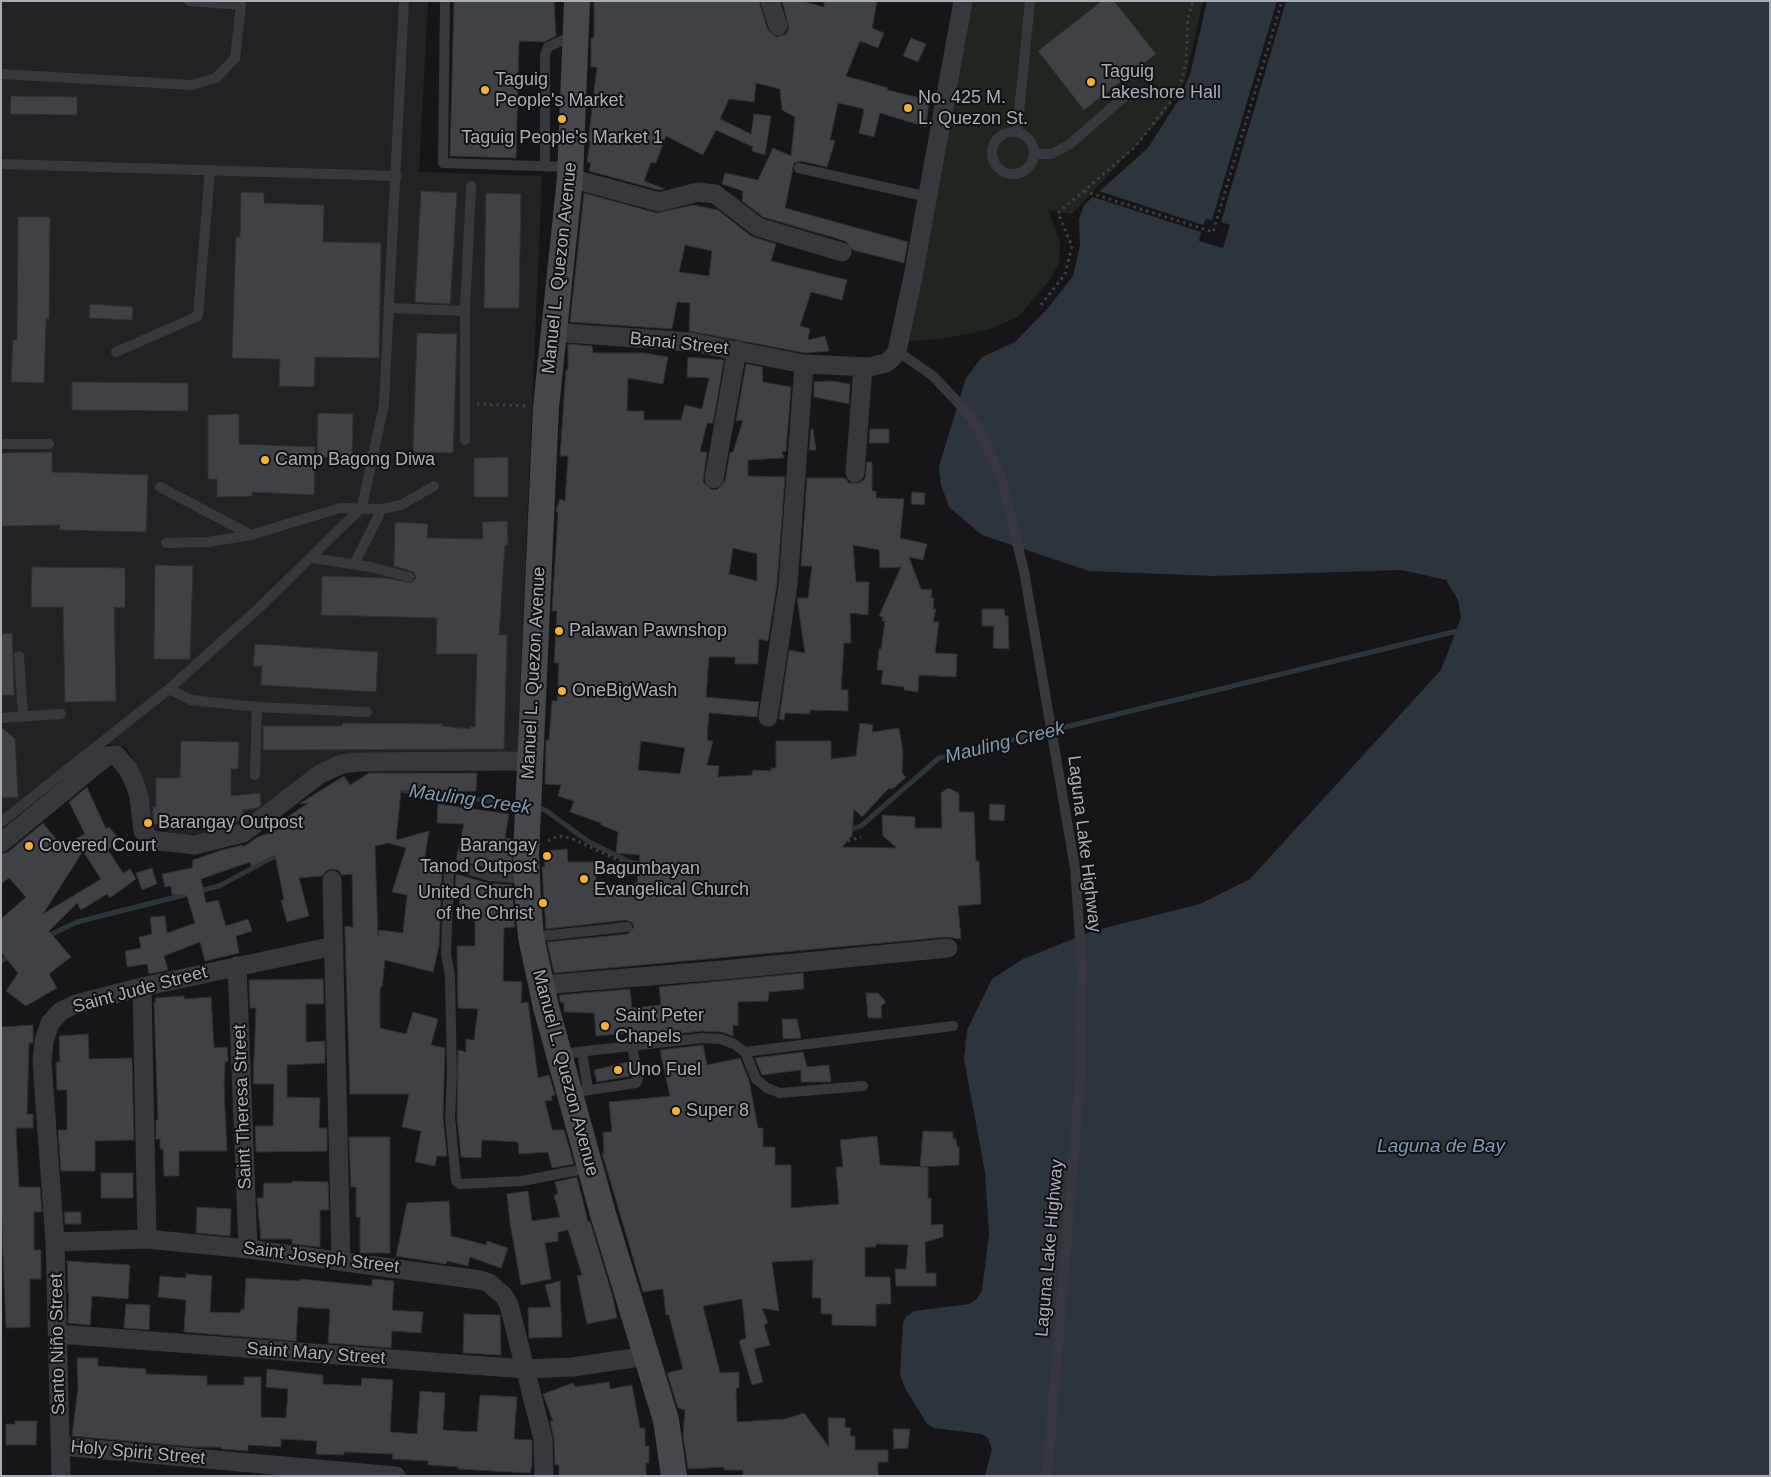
<!DOCTYPE html>
<html>
<head>
<meta charset="utf-8">
<style>
	body { margin:0 }
	#map { position:relative; width:1771px; height:1477px; overflow:hidden; background:#161618; font-family:Helvetica,sans-serif }
	canvas { display:block }
	.frame { position:absolute; inset:0; border:2px solid #a8adb8; pointer-events:none }
</style>
</head>
<body>
<div id="map">
<canvas width="1771" height="1477"></canvas>
<div class="frame"></div>
</div>
<script>
const ctx = document.querySelector('canvas').getContext('2d');
ctx.lineJoin = 'round';
function paint(path, color) { ctx.fillStyle = color; ctx.fill(path, 'evenodd'); }
const poly = rows => new Path2D(rows.map(r => 'M' + r).join(''));
function strokePath(path, color, width, dash) { ctx.strokeStyle = color; ctx.lineWidth = width; ctx.lineCap = dash ? 'butt' : 'round'; ctx.setLineDash(dash || []); ctx.stroke(path); }
function write(font, color, halo, rows, align = 'center') {
  ctx.font = font + ' Helvetica,sans-serif'; ctx.lineWidth = 4; ctx.setLineDash([]); ctx.textBaseline = 'middle'; ctx.strokeStyle = halo; ctx.fillStyle = color; for (const [text, x, y, turn = 0] of rows) {
    ctx.save(); ctx.translate(x, y); ctx.rotate((+turn || 0) * Math.PI / 180); ctx.textAlign = isNaN(turn) ? turn : align; if (halo) ctx.strokeText(text, 0, 0); ctx.fillText(text, 0, 0); ctx.restore();
  }
}
const built = poly([
	[1,1,428,1,419,172,542,176,517,756,346,758,238,828,214,833,182,835,152,828,138,768,126,747,108,744,1,836]
]);
const green = poly([
	[970,1,1203,1,1185,81,1163,116,1072,214,1048,210,1060,242,1059,264,1047,283,1018,317,991,329,947,338,902,342]
]);
const water = poly([
	[1207,1,1770,1,1770,1476,985,1476,992,1449,988,1438,981,1434,934,1428,927,1424,905,1388,900,1374,903,1323,906,1317,914,1311,969,1304,976,1300,982,1290,989,1234,985,1172,964,1059,967,1030,992,979,1023,959,1093,931,1200,904,1250,879,1441,670,1461,618,1458,600,1446,580,1402,570,1213,576,1089,571,982,535,949,507,941,485,939,466,966,378,982,357,1015,342,1048,308,1073,276,1080,246,1079,219,1084,205,1148,148,1181,96,1191,71]
]);
const pier = poly([
	[1277,1,1286,1,1221,222,1230,225,1223,248,1199,241,1201,232,1093,197,1099,191,1203,225,1206,219,1212,220]
]);
const stream = poly([
	[397,790,443,794,520,806],
	[536,808,545,810,589,842,630,862,645,865],
	[847,831,861,826,939,758,1457,631],
	[199,891,219,886,281,853],
	[46,937,77,922,188,894],
	[1,961,12,955]
]);
const building = poly([
	[454,1,554,1,556,36,544,42,519,41,516,158,450,156,454,1],
	[594,1,759,1,768,30,776,37,786,34,789,28,782,1,802,1,824,7,824,1,877,1,872,28,884,33,878,48,860,41,846,76,888,88,887,90,929,100,926,127,880,113,874,137,859,133,864,109,838,103,830,140,835,141,827,167,801,161,794,163,785,208,908,242,904,263,853,250,845,241,763,217,742,201,743,191,722,184,725,173,758,180,773,148,791,156,795,117,782,110,780,89,756,83,754,102,729,99,720,119,751,134,754,114,771,116,765,155,752,151,753,147,716,130,703,155,666,136,656,163,651,162,644,181,665,189,659,190,589,171,591,163,587,162,590,142,588,142,597,67,591,67,591,38,594,38,594,1],
	[1102,1,1114,1,1156,54,1084,110,1038,51,1102,1],
	[911,38,926,44,918,62,903,56,911,38],
	[11,96,77,97,77,115,10,114,11,96],
	[421,191,457,193,450,304,415,302,421,191],
	[241,192,264,193,264,203,324,205,323,242,381,243,379,358,315,357,314,387,279,386,280,359,232,358,236,237,240,237,241,192],
	[486,193,521,194,519,308,484,308,486,193],
	[584,193,657,213,693,205,718,210,751,236,776,244,771,261,847,280,842,300,811,292,800,326,810,329,808,340,825,336,829,351,805,353,689,331,690,303,677,302,672,329,570,322,584,193],
	[685,245,712,251,709,276,679,272,685,245],
	[18,217,50,217,49,319,46,319,44,383,11,382,13,340,17,340,18,217],
	[90,304,133,307,132,320,89,318,90,304],
	[417,333,457,334,453,453,413,452,417,333],
	[568,344,592,346,593,353,645,353,668,357,663,384,628,378,627,411,644,411,644,420,681,420,685,405,702,409,709,378,687,377,688,357,724,360,713,423,707,423,700,452,707,452,703,482,712,490,718,489,725,481,730,452,733,452,743,420,736,421,746,364,762,367,763,382,791,387,786,451,782,452,784,458,748,460,748,476,785,477,777,584,768,641,759,639,758,664,735,664,735,657,709,657,706,697,759,702,757,717,709,713,707,740,713,741,707,765,719,766,718,777,752,775,753,770,771,771,771,768,776,768,776,741,831,741,831,759,856,756,860,723,873,725,872,732,899,728,903,752,902,773,906,777,894,788,888,789,862,817,854,809,852,836,842,847,897,848,883,836,882,815,915,817,915,828,942,828,941,793,948,788,959,793,959,812,974,812,976,861,979,861,981,904,958,906,961,939,947,937,554,973,547,942,628,934,634,927,632,923,626,920,546,929,542,867,545,867,543,851,567,849,568,862,596,862,596,883,604,883,604,886,637,883,640,855,616,853,618,832,601,825,601,823,570,812,574,801,558,796,561,785,545,784,546,740,549,740,552,701,557,701,559,663,554,663,557,611,552,611,558,514,556,510,560,499,565,501,568,456,560,456,566,370,568,370,568,344],
	[733,548,757,554,757,581,729,574,733,548],
	[641,741,685,748,680,774,638,770,641,741],
	[832,381,850,384,849,404,814,397,814,382,832,381],
	[72,382,188,383,188,411,72,410,72,382],
	[318,413,353,414,352,458,317,457,318,413],
	[239,414,239,444,315,447,314,495,252,492,252,496,217,497,217,479,208,479,208,415,239,414],
	[811,429,813,429,816,450,809,450,811,429],
	[870,429,889,429,889,443,869,443,870,429],
	[52,452,52,472,148,475,146,532,59,530,60,525,1,526,1,453,52,452],
	[508,457,508,497,474,497,474,458,508,457],
	[867,462,872,462,872,491,876,491,876,498,904,499,900,538,927,544,923,560,909,557,921,589,932,590,931,598,934,598,933,609,936,609,933,622,939,622,935,653,957,654,956,677,919,675,918,692,904,690,904,687,881,684,883,670,877,670,879,649,881,649,885,621,882,621,883,617,879,616,901,567,880,568,879,550,853,545,856,582,869,582,868,615,850,613,851,643,844,643,841,690,848,690,848,711,810,710,810,714,785,713,784,720,779,719,789,650,805,653,797,598,808,598,812,566,801,566,807,478,845,478,849,483,859,483,865,479,867,462],
	[912,492,925,493,924,505,911,504,912,492],
	[507,521,508,545,505,545,499,635,507,635,504,749,263,750,263,726,342,726,343,723,442,724,442,726,470,729,470,727,475,727,477,654,436,654,437,618,321,615,322,576,386,578,411,583,416,578,414,572,394,566,395,522,428,524,427,538,483,539,482,522,507,521],
	[155,565,193,566,190,659,154,659,155,565],
	[32,567,125,568,125,608,114,607,116,701,65,702,63,607,31,607,32,567],
	[982,609,1004,609,1005,616,1008,616,1009,649,993,648,994,626,982,626,982,609],
	[12,633,14,695,1,695,1,634,12,633],
	[255,644,378,652,376,692,261,685,262,666,253,666,255,644],
	[1,727,15,739,18,797,1,798,1,727],
	[181,741,239,742,238,769,231,769,231,796,260,793,261,805,257,808,243,810,243,819,231,824,153,824,153,807,156,807,156,778,180,778,181,741],
	[369,773,477,773,476,791,435,792,435,788,401,791,396,840,429,831,423,867,442,873,439,946,433,972,385,960,382,987,380,987,380,1028,406,1034,413,1012,438,1019,431,1045,445,1048,443,1117,447,1156,437,1156,435,1166,415,1162,421,1131,402,1127,409,1094,350,1094,345,934,345,926,353,927,352,874,342,875,338,870,331,869,326,871,322,876,299,878,309,916,287,922,281,900,284,900,275,855,252,867,250,862,201,879,206,903,218,900,226,926,248,919,252,931,236,936,239,953,205,961,200,942,164,956,168,970,149,974,147,964,127,967,125,951,141,948,139,937,152,934,150,917,165,916,167,933,195,923,187,896,172,894,171,886,165,887,162,874,192,868,193,860,222,850,243,845,243,847,258,837,291,825,276,825,308,803,299,804,344,776,350,785,369,773],
	[388,843,406,848,392,892,407,895,403,933,379,930,378,936,375,846,388,843],
	[87,787,106,829,109,827,120,840,108,850,123,873,130,869,136,879,110,898,107,894,81,910,77,903,49,931,71,957,49,974,57,988,26,1006,6,991,18,973,1,952,1,919,26,897,9,878,1,884,1,854,8,852,43,823,62,846,85,834,69,802,87,787],
	[83,851,101,879,43,914,83,851],
	[438,804,509,814,505,838,512,839,512,871,490,869,456,860,464,824,437,823,438,804],
	[990,804,1005,805,1004,821,989,820,990,804],
	[152,868,157,884,142,890,136,873,152,868],
	[456,874,487,883,512,885,515,927,504,928,503,981,522,982,521,1003,528,1002,538,1078,549,1075,555,1095,551,1096,552,1100,545,1101,552,1130,564,1130,574,1164,552,1168,548,1152,519,1154,518,1142,482,1140,481,1158,461,1157,457,1117,458,1050,466,1052,466,1039,474,1040,478,1009,458,1008,457,946,475,946,475,918,459,915,460,898,455,897,456,874],
	[803,973,804,989,769,992,768,1001,738,1002,738,1026,733,1025,733,1036,722,1032,702,1031,657,1036,656,1031,596,1036,594,1013,564,1012,564,1003,560,1002,559,995,630,989,632,1008,661,1005,659,987,803,973],
	[323,979,324,1004,306,1004,306,1042,325,1041,325,1063,287,1065,287,1097,320,1098,319,1128,327,1128,327,1151,256,1152,255,1126,273,1126,274,1084,253,1084,256,1008,250,1008,249,980,323,979],
	[866,993,878,993,886,1002,881,1006,882,1018,868,1018,866,993],
	[184,996,184,999,211,997,214,1048,227,1047,228,1061,225,1062,224,1086,227,1151,179,1151,179,1176,164,1176,163,1149,160,1149,160,1139,156,1139,156,1120,158,1120,154,1002,156,1002,155,998,184,996],
	[782,1019,797,1019,801,1038,783,1039,782,1019],
	[33,1025,33,1043,29,1043,27,1114,33,1114,33,1128,16,1128,19,1187,40,1187,42,1212,34,1212,34,1250,41,1250,41,1279,30,1279,30,1327,6,1328,1,1204,1,1027,33,1025],
	[88,1034,89,1059,132,1058,134,1140,95,1141,95,1171,61,1171,58,1130,67,1130,67,1090,57,1090,56,1062,60,1062,59,1036,88,1034],
	[703,1045,707,1065,740,1058,749,1080,758,1128,763,1128,763,1147,775,1147,775,1165,791,1165,791,1208,839,1204,836,1167,843,1167,840,1140,877,1136,880,1165,928,1167,928,1198,931,1198,931,1225,943,1224,943,1237,925,1242,926,1273,936,1273,936,1286,896,1286,895,1269,906,1269,908,1245,876,1244,876,1247,865,1247,865,1277,890,1277,891,1304,876,1304,876,1326,832,1325,832,1314,821,1314,821,1298,812,1298,813,1260,772,1262,779,1311,762,1308,768,1323,764,1325,770,1345,754,1349,763,1382,752,1385,739,1341,746,1338,742,1299,703,1306,720,1373,739,1372,739,1388,736,1388,737,1422,785,1419,804,1413,829,1447,828,1418,845,1418,845,1427,851,1428,850,1436,855,1436,855,1450,888,1450,888,1462,878,1462,878,1476,743,1476,743,1470,724,1470,724,1467,688,1469,683,1436,685,1410,678,1408,667,1373,683,1369,669,1315,666,1315,663,1289,643,1292,602,1153,604,1153,603,1132,612,1132,609,1102,670,1096,660,1050,703,1045],
	[803,1052,807,1067,829,1065,831,1082,801,1082,801,1070,762,1075,755,1058,803,1052],
	[628,1062,630,1076,597,1082,594,1070,628,1062],
	[923,1131,953,1132,953,1139,956,1139,957,1147,959,1147,959,1165,920,1167,923,1131],
	[349,1137,390,1137,390,1253,360,1253,360,1217,356,1217,356,1187,351,1187,349,1137],
	[101,1173,133,1173,133,1198,101,1198,101,1173],
	[577,1177,588,1222,590,1221,612,1294,617,1318,587,1324,577,1276,582,1275,568,1230,558,1232,558,1241,545,1243,551,1279,521,1285,510,1223,507,1194,528,1191,532,1221,560,1217,554,1195,558,1194,555,1182,577,1177],
	[292,1181,328,1182,329,1210,320,1210,320,1247,292,1244,292,1239,261,1239,257,1198,263,1198,264,1183,292,1183,292,1181],
	[449,1201,451,1236,486,1245,487,1241,508,1248,501,1268,470,1257,468,1266,447,1261,446,1264,396,1256,407,1203,449,1201],
	[197,1207,231,1209,230,1236,196,1233,197,1207],
	[64,1212,81,1212,81,1224,65,1224,64,1212],
	[67,1261,130,1265,128,1299,92,1296,90,1325,68,1323,69,1293,68,1293,67,1261],
	[186,1274,212,1276,210,1312,240,1313,241,1309,244,1310,246,1278,300,1281,300,1279,372,1286,372,1279,394,1281,392,1310,423,1312,421,1333,392,1331,391,1348,328,1343,330,1309,298,1307,296,1341,184,1332,186,1300,158,1297,160,1276,186,1278,186,1274],
	[560,1281,562,1337,529,1338,528,1308,551,1307,545,1285,560,1281],
	[126,1304,150,1305,149,1330,124,1328,126,1304],
	[464,1314,500,1315,501,1355,463,1353,464,1314],
	[77,1358,98,1358,98,1366,146,1369,146,1374,207,1376,207,1385,244,1385,244,1377,261,1377,261,1417,286,1418,288,1389,266,1387,267,1369,323,1375,323,1384,361,1386,362,1378,393,1380,390,1432,417,1434,420,1391,445,1393,443,1430,477,1432,480,1395,517,1397,514,1439,532,1440,532,1466,530,1473,458,1469,458,1467,428,1465,428,1461,392,1459,393,1454,344,1452,344,1455,316,1454,317,1441,281,1439,281,1447,248,1445,248,1451,221,1449,221,1447,195,1447,72,1436,78,1388,77,1358],
	[609,1382,610,1389,632,1385,640,1428,645,1428,645,1446,649,1446,649,1463,646,1463,646,1476,559,1476,559,1465,555,1465,554,1439,550,1421,553,1421,543,1394,573,1383,575,1387,609,1382],
	[15,1421,37,1421,36,1445,6,1445,6,1424,15,1424,15,1421],
	[893,1429,910,1429,908,1448,894,1449,893,1429]
]);
const path = poly([
	[1084,191,1213,232,1282,1],
	[1041,305,1065,274,1072,246,1058,213,1135,147,1179,91,1186,62,1188,18,1193,1],
	[477,404,526,406],
	[548,841,558,836,571,838,639,870,652,872,706,873,812,852,861,837]
]);
const lane = poly([
	[445,1,443,163,570,167],
	[1,74,192,85,216,78,235,58,241,5,189,1],
	'992 153a21 21 0 1 1 42 0a21 21 0 1 1-42 0Z',
	[1017,132,1030,1],
	[1034,154,1052,154,1070,144,1131,91],
	[1,164,397,176],
	[545,167,545,55,548,47,574,35],
	[799,168,928,197],
	[388,308,465,311],
	[897,351,933,376,966,411,977,427,1000,474,1024,571,1075,868,1082,968,1080,1080,1047,1476],
	[116,352,198,316,210,170],
	[465,440,465,311,471,186],
	[1,444,49,444],
	[160,487,251,535],
	[166,543,208,542,251,535,340,508,382,509,401,505,434,486],
	[312,558,371,567,409,577],
	[354,564,382,509],
	[19,656,23,716],
	[169,689,191,700,257,707,367,712],
	[1,718,61,714],
	[255,775,257,707],
	[1,822,169,689,260,607,362,507,384,404,404,1],
	[526,879,489,876,459,867,451,867,449,871,446,954,450,976,452,1074,450,1117,456,1181,460,1184,522,1181,589,1168],
	[532,937,627,927],
	[582,1052,588,1090],
	[745,1052,953,1026],
	[560,1054,702,1038,721,1039,734,1044,745,1052,756,1079,767,1088,780,1093,863,1086],
	[570,1093,636,1083,638,1079,632,1046]
]);
const street = poly([
	[770,1,778,26],
	[570,178,659,202,698,192,715,194,758,227,842,252],
	[553,332,691,342,804,364,869,367,886,363,892,358,897,351,913,277,963,1],
	[855,473,863,367],
	[714,479,737,350],
	[768,717,788,585,804,364],
	[1,843,107,756,116,755,128,769,135,784,139,797,143,831,151,840,195,845,243,833,320,774,342,764,358,762,530,761],
	[332,880,341,1260],
	[237,966,248,1249],
	[541,985,723,970,948,948],
	[142,987,147,1239],
	[55,1242,147,1239,248,1249,480,1280,489,1283,504,1296,509,1305,543,1439,544,1476],
	[58,1334,525,1369,573,1367,647,1356],
	[60,1446,396,1476],
	[61,1476,55,1242,42,1062,44,1041,50,1023,61,1011,76,1004,142,987,334,946]
]);
const secondary = poly([
	[577,1,570,178,546,407,526,855,528,902,531,937,546,1007,603,1214,666,1420,674,1476]
]);
const markers = [
	[1091,82,5,"#f2b134"],
	[485,90,5,"#f2b134"],
	[908,108,5,"#f2b134"],
	[562,119,5,"#f2b134"],
	[265,460,5,"#f2b134"],
	[559,631,5,"#f2b134"],
	[562,691,5,"#f2b134"],
	[148,823,5,"#f2b134"],
	[29,846,5,"#f2b134"],
	[547,856,5,"#f2b134"],
	[584,879,5,"#f2b134"],
	[543,903,5,"#f2b134"],
	[605,1026,5,"#f2b134"],
	[618,1070,5,"#f2b134"],
	[676,1111,5,"#f2b134"]
];
const poiNames = [
	["Taguig",1101,72],
	["Lakeshore Hall",1101,93],
	["Taguig",495,80],
	["People's Market",495,101],
	["No. 425 M.",918,98],
	["L. Quezon St.",918,119],
	["Taguig People's Market 1",562,138,"center"],
	["Camp Bagong Diwa",275,460],
	["Palawan Pawnshop",569,631],
	["OneBigWash",572,691],
	["Barangay Outpost",158,823],
	["Covered Court",39,846],
	["Barangay",537,846,"right"],
	["Tanod Outpost",537,867,"right"],
	["Bagumbayan",594,869],
	["Evangelical Church",594,890],
	["United Church",533,893,"right"],
	["of the Christ",533,914,"right"],
	["Saint Peter",615,1016],
	["Chapels",615,1037],
	["Uno Fuel",628,1070],
	["Super 8",686,1111]
];
const streetNames = [
	["Manuel L. Quezon Avenue",560,268,-84],
	["Banai Street",679,344,6],
	["Manuel L. Quezon Avenue",534,673,-87],
	["Laguna Lake Highway",1084,844,83],
	["Saint Jude Street",140,990,-15],
	["Manuel L. Quezon Avenue",565,1073,75],
	["Saint Theresa Street",243,1107,-92],
	["Laguna Lake Highway",1050,1248,-85],
	["Saint Joseph Street",321,1258,7],
	["Santo Niño Street",58,1344,-91],
	["Saint Mary Street",316,1354,4],
	["Holy Spirit Street",138,1453,5]
];
const waterNames = [
	["Mauling Creek",1005,743,-14],
	["Mauling Creek",470,800,8],
	["Laguna de Bay",1441,1147]
];
paint(built, '#222225');
paint(green, '#1e261f');
paint(water, '#2c353c');
paint(pier, '#161618');
strokePath(stream, '#2c353c', 5);
paint(building, '#404145');
strokePath(building, '#303034', 1);
strokePath(path, '#3d3f44', 3, [2.5, 4]);
strokePath(lane, '#37383d', 10);
strokePath(street, '#37383d', 19);
strokePath(secondary, '#45474d', 26);
for (const [x, y, r, color] of markers) { const dot = new Path2D(); dot.arc(x, y, r, 0, 2 * Math.PI); ctx.fillStyle = color; ctx.fill(dot); strokePath(dot, '#111113', 2); }
write('18px', '#a8adb8', '#111113', poiNames, 'left');
write('18px', '#a8adb8', '#111113', streetNames);
write('italic 19px', '#7f9bb3', '#111113', waterNames);
</script>
</body>
</html>
